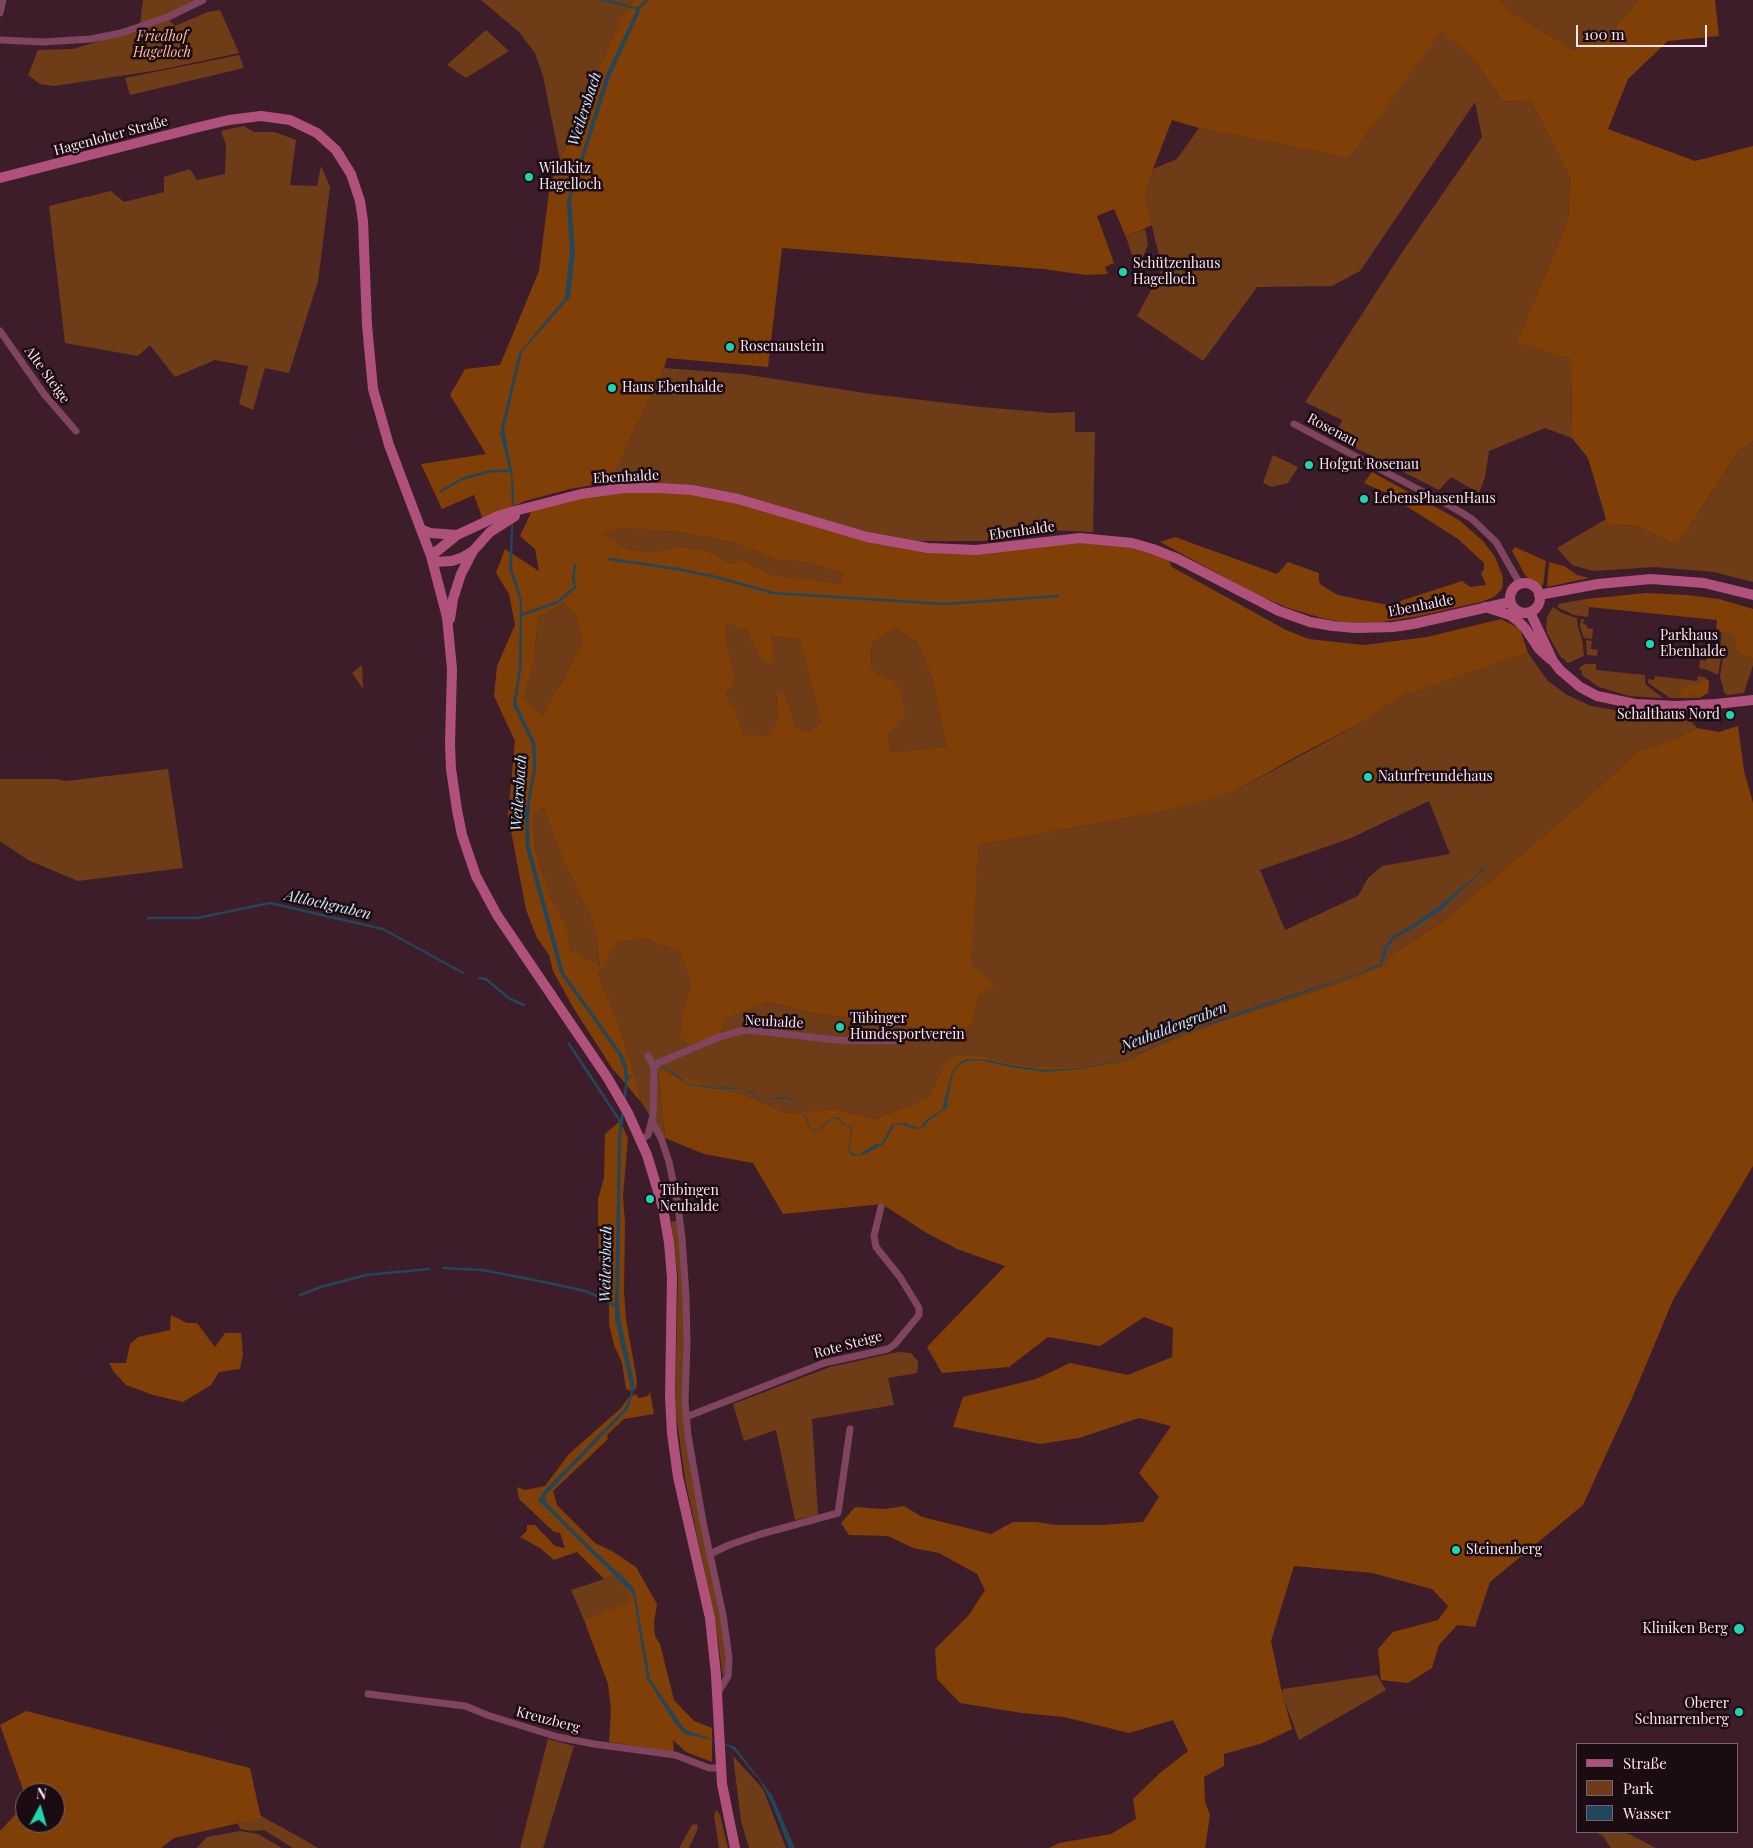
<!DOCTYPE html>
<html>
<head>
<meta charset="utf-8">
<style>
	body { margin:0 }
	#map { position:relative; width:1753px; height:1848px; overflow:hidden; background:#3e1d2b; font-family:"Playfair Display",serif }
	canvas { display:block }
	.legend { position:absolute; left:1576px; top:1743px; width:162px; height:90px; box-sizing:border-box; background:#1b0c13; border:1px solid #75626a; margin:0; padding:6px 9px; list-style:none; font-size:15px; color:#fbe4ec }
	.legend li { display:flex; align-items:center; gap:10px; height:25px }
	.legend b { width:25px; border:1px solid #75626a }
	.north { position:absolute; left:15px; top:1783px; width:50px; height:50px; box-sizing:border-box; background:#1b0c13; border:1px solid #75626a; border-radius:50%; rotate:6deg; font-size:14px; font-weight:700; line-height:20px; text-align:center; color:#fbe4ec }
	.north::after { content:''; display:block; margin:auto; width:18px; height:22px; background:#1fd5b0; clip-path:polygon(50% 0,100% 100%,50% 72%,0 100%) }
	.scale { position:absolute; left:1576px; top:25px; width:131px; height:22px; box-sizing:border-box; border:2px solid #fbe4ec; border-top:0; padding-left:6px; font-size:15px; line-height:18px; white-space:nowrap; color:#fbe4ec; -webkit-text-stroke:4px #1b0c13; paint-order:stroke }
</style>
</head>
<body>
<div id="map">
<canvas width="1753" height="1848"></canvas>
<ul class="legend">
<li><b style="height:6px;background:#b0517c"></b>Straße</li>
<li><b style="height:14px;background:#6e3d18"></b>Park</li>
<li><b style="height:14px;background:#22465a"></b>Wasser</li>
</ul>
<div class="north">N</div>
<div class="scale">100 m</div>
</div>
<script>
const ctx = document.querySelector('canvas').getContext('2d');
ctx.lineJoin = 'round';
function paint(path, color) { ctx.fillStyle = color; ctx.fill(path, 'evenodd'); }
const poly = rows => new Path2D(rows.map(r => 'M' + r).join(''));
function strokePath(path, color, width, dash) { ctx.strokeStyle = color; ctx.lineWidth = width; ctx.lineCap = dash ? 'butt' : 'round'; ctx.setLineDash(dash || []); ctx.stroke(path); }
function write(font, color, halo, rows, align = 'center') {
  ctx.font = font + ' "Playfair Display",serif'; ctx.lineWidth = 5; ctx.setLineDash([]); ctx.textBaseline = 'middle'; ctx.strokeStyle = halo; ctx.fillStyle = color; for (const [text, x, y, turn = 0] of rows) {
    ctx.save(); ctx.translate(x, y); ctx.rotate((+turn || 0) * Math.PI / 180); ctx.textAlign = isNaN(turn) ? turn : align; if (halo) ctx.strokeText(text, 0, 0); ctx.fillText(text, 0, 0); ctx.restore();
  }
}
const green = poly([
	[143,0,200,0,167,16,140,24],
	[481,0,634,0,620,19,560,160,543,76,535,53,519,32],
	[1501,0,1639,0,1611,32,1574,50,1509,11],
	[220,10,239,53,159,70,54,86,40,84,28,75,38,50,73,49,169,20,175,26,208,12],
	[486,30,509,51,466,78,447,65],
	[1442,30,1475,61,1502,101,1531,102,1570,177,1568,221,1516,343,1571,359,1572,438,1545,428,1489,451,1485,477,1479,493,1451,477,1439,490,1334,437,1342,420,1305,402,1403,251,1482,137,1475,102,1360,271,1332,286,1257,287,1203,361,1137,316,1166,262,1166,254,1159,255,1145,198,1153,169,1177,159,1199,128,1349,158],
	[239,55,244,68,130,95,125,78],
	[244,126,254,132,275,132,296,140,290,185,317,186,321,166,330,187,318,281,289,373,265,368,253,410,239,404,248,366,215,360,175,377,150,345,138,356,65,343,49,206,111,191,124,202,164,192,164,177,190,169,197,180,225,174,226,145,221,131],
	[1145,229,1148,244,1143,257,1132,255,1126,237],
	[664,368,743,374,871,394,981,407,1052,413,1075,412,1075,432,1095,432,1093,532,1048,530,984,541,920,541,860,532,679,485,610,482],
	[1753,441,1753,582,1714,572,1654,567,1593,571,1572,565,1557,548,1606,519,1608,526,1634,525,1678,545,1738,451],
	[1273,455,1298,467,1288,483,1272,487,1263,483],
	[620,528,678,532,732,542,778,560,811,563,843,574,840,585,773,575,741,559,732,564,705,550,679,547,651,552,628,549,602,535],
	[1586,599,1586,605,1589,607,1588,617,1574,615,1557,607,1559,604],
	[564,603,575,615,582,640,564,678,542,715,524,698,534,661,538,618],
	[1553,607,1562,613,1577,618,1578,628,1582,639,1584,656,1568,663,1560,656,1547,633,1546,627,1547,617],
	[1581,619,1584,619,1583,624,1587,625,1587,628,1593,629,1592,639,1584,638,1580,627],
	[726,624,747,631,758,655,774,650,771,636,801,640,809,677,821,722,809,732,797,728,785,693,776,693,778,719,767,737,743,734,736,710,726,695,736,679,727,646],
	[895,628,917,642,933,681,946,747,890,752,888,735,897,682,872,670,871,644],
	[1716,631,1734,635,1736,649,1739,653,1750,659,1753,658,1753,665,1744,693,1727,695,1724,692,1720,676,1723,657,1720,645,1722,633],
	[1586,640,1592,641,1591,649,1598,650,1597,656,1587,655],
	[1717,649,1721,657,1718,675,1708,670,1699,668,1700,660,1706,661,1707,655,1711,656,1712,650],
	[1528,653,1548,681,1567,695,1591,706,1631,713,1685,715,1697,728,1670,741,1638,751,1575,809,1442,922,1392,954,1386,966,1328,987,1219,1022,1122,1059,1079,1066,1059,1067,1040,1067,1009,1063,943,1067,928,1098,875,1119,834,1109,786,1113,747,1096,658,1071,665,1138,641,1102,634,1072,618,1022,598,974,619,941,647,939,679,952,691,982,684,1007,719,1037,727,1018,769,1002,811,1013,903,1025,937,1038,972,1025,979,995,971,966,971,954,979,845,1132,817,1237,790,1361,723,1400,697],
	[1429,801,1450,854,1382,866,1368,878,1358,896,1285,930,1260,870,1351,838],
	[1586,664,1596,664,1596,670,1645,675,1645,682,1646,685,1663,698,1629,696,1599,687,1582,675,1582,671,1579,669,1581,666],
	[362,665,363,689,352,673],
	[1655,676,1697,681,1698,676,1704,677,1709,681,1708,693,1699,698,1670,698,1648,683,1648,679,1654,680],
	[168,769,183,868,78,881,28,860,0,841,0,779,57,779,66,781],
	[543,808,565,865,590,916,596,933,600,968,570,950,568,931,550,896,535,849,533,815],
	[678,1220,684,1306,683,1417,723,1628,726,1667,723,1679,716,1625,685,1479,675,1405,678,1277,671,1222],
	[898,1352,911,1353,918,1361,918,1367,917,1373,888,1378,894,1405,812,1419,818,1515,795,1520,776,1430,744,1441,733,1404,830,1367],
	[622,1573,633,1601,584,1620,571,1590],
	[1377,1675,1386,1690,1299,1740,1282,1694,1283,1689],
	[548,1739,574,1746,543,1848,520,1848],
	[733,1756,763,1789,786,1848,749,1848,741,1821],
	[245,1807,308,1842,318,1848,293,1848,264,1830,252,1831,240,1829,237,1821],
	[716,1810,720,1815,728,1848,719,1848,714,1816],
	[697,1824,698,1828,689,1848,679,1848,692,1825],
	[240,1831,258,1834,282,1848,197,1848,207,1837],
	[1595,1832,1619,1832,1629,1834,1656,1848,1611,1848,1603,1836]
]);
const forest = poly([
	[634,0,1501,0,1509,11,1574,50,1611,32,1639,0,1715,0,1719,36,1668,41,1628,79,1608,129,1695,161,1753,146,1753,441,1738,451,1678,545,1634,525,1608,526,1588,458,1572,438,1571,359,1516,343,1568,221,1570,177,1531,102,1502,101,1475,61,1442,31,1349,158,1199,128,1172,120,1153,169,1145,198,1152,225,1126,237,1114,209,1097,216,1114,263,1105,267,1108,274,1086,275,1043,269,782,248,768,367,667,358,664,368,610,482,570,489,525,501,483,520,474,495,442,509,421,464,486,454,450,395,465,369,500,365,539,271,550,184,620,19],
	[1372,472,1459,520,1483,541,1495,557,1503,577,1502,589,1494,597,1481,602,1414,617,1376,623,1351,623,1325,619,1288,608,1254,593,1160,542,1175,537,1277,574,1288,562,1319,573,1319,581,1321,585,1338,595,1388,605,1462,581,1470,587,1486,585,1481,573,1484,569,1484,563,1458,539,1384,492,1364,483],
	[677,489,837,528,943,550,1080,538,1165,553,1172,567,1286,630,1309,639,1363,645,1427,637,1501,619,1520,629,1528,653,1400,697,1361,723,1301,754,1237,790,1189,805,1132,817,979,845,971,966,996,985,979,995,972,1025,937,1038,903,1025,811,1013,769,1002,727,1018,719,1037,692,1048,680,1036,684,1007,691,982,679,952,647,939,619,941,598,974,618,1022,634,1072,641,1102,612,1068,574,1009,553,971,549,955,537,938,526,910,508,815,515,741,494,696,497,666,515,625,509,594,496,573,505,549,539,571,535,549,520,536,534,506,581,494],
	[620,528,678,532,732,542,778,560,811,563,843,574,840,584,773,575,741,559,732,564,705,550,679,547,651,552,628,549,603,535],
	[564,603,575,615,582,640,564,678,542,715,524,698,534,661,538,618],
	[726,624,747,631,758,655,771,665,774,650,771,636,800,640,809,677,821,722,809,732,797,728,785,693,776,692,778,719,767,736,743,734,736,710,726,695,736,679,727,646],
	[895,628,917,642,933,681,946,747,890,752,888,735,906,713,897,682,872,670,871,644],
	[543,808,565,865,590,916,596,933,600,967,570,950,568,931,550,896,535,849,533,815],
	[1515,547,1546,561,1543,586,1535,584,1525,575,1512,551],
	[1549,562,1564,566,1577,575,1589,578,1547,587],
	[1646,593,1688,595,1719,599,1753,609,1753,658,1750,659,1739,653,1736,649,1734,635,1716,631,1717,620,1589,607,1586,605,1586,599],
	[1704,679,1709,681,1708,693,1699,698,1696,694,1689,695,1689,698,1683,698,1680,696,1681,690,1687,685,1699,686],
	[1738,726,1744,771,1753,803,1753,1166,1673,1300,1633,1396,1583,1505,1490,1582,1475,1627,1457,1625,1439,1645,1432,1668,1408,1683,1381,1680,1378,1649,1393,1632,1438,1620,1448,1606,1432,1589,1372,1573,1294,1566,1271,1641,1282,1693,1292,1729,1263,1743,1224,1754,1224,1766,1204,1777,1205,1802,1210,1815,1205,1848,1049,1848,1059,1843,1111,1834,1136,1819,1133,1799,1160,1773,1188,1751,1173,1720,1129,1733,1064,1717,1022,1713,960,1703,937,1679,935,1649,969,1615,985,1590,977,1574,939,1553,913,1548,888,1536,849,1535,841,1523,855,1507,884,1509,904,1506,922,1517,991,1534,1013,1522,1036,1522,1056,1525,1101,1525,1143,1522,1159,1497,1139,1473,1171,1426,1139,1418,1079,1438,1040,1444,953,1427,963,1397,1036,1379,1070,1363,1128,1375,1172,1357,1173,1328,1144,1317,1100,1346,1048,1337,1009,1367,942,1373,927,1347,1005,1266,957,1249,925,1232,882,1204,783,1214,753,1163,704,1154,665,1138,658,1070,747,1096,786,1113,834,1109,875,1119,928,1098,943,1067,954,1056,978,1056,1009,1063,1040,1067,1079,1066,1122,1059,1219,1022,1328,987,1385,966,1392,954,1442,922,1575,809,1638,751,1670,741,1697,728,1719,732],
	[620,1121,628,1138,623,1196,625,1222,624,1292,626,1319,637,1381,636,1389,630,1391,626,1389,622,1363,614,1345,609,1324,609,1305,605,1293,605,1271,599,1260,598,1222,598,1199,604,1178,605,1134],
	[171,1315,187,1323,197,1323,215,1347,225,1333,241,1333,243,1354,240,1369,219,1372,211,1385,183,1402,153,1395,126,1385,114,1372,109,1363,126,1363,130,1344,138,1337,170,1330],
	[650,1391,654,1414,624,1419,607,1435,608,1439,553,1491,557,1505,595,1543,612,1551,636,1567,657,1604,654,1623,655,1636,660,1644,674,1700,694,1721,712,1728,712,1762,686,1752,673,1740,674,1752,609,1742,611,1709,608,1684,584,1620,632,1601,622,1573,604,1579,577,1552,554,1560,540,1548,520,1537,527,1531,527,1525,535,1525,555,1546,565,1548,560,1533,554,1532,519,1499,517,1487,525,1490,545,1486,569,1454,621,1408,628,1398,636,1394,639,1398,648,1396],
	[26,1711,250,1768,261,1818,174,1838,161,1848,0,1848,0,1831,25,1804,25,1823,55,1823,55,1793,25,1793,25,1795,0,1725]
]);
const water = poly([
	[599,0,608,0,638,8,640,11,610,77,571,198,575,252,570,297,522,352,504,429,512,471,514,491,512,568,522,600,522,665,516,703,535,742,536,754,536,769,530,802,529,825,530,847,564,973,622,1054,627,1066,628,1077,652,1064,660,1064,680,1077,686,1083,689,1084,697,1085,708,1086,717,1088,727,1087,741,1089,750,1091,758,1098,767,1100,779,1097,786,1097,790,1098,793,1101,796,1111,806,1115,809,1126,813,1130,819,1129,833,1117,838,1117,844,1124,850,1126,852,1129,849,1150,854,1154,860,1155,883,1142,892,1124,905,1123,911,1126,920,1128,927,1119,942,1110,952,1072,959,1063,966,1059,988,1060,1011,1065,1046,1070,1076,1068,1125,1060,1182,1033,1248,1009,1351,976,1380,964,1384,947,1393,936,1412,925,1438,907,1479,873,1481,870,1480,866,1482,868,1482,866,1482,870,1488,867,1483,871,1490,869,1481,872,1441,910,1414,928,1395,938,1388,947,1382,965,1351,977,1182,1034,1125,1061,1077,1069,1045,1072,1010,1067,984,1061,967,1061,959,1065,953,1073,946,1107,957,1097,944,1110,928,1121,926,1125,921,1128,915,1129,900,1124,894,1125,884,1144,863,1155,853,1156,848,1150,851,1132,849,1126,844,1125,835,1117,819,1130,813,1131,808,1126,805,1116,796,1111,792,1101,786,1098,767,1100,758,1099,749,1092,741,1089,717,1089,688,1085,660,1065,653,1064,633,1075,628,1080,621,1138,619,1302,620,1318,635,1387,628,1409,546,1495,545,1501,575,1532,634,1588,650,1679,685,1730,735,1747,772,1795,795,1848,789,1848,772,1804,760,1781,734,1750,730,1747,712,1740,684,1734,675,1723,647,1679,633,1594,538,1500,545,1490,624,1409,630,1397,631,1389,615,1319,615,1303,618,1137,625,1085,624,1069,618,1054,560,973,526,848,525,814,533,770,532,744,513,705,519,668,520,601,509,569,512,508,511,476,500,433,519,353,565,298,570,252,567,202,606,75,636,11,635,9]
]);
const stream = poly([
	[638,9,647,0],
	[441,491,462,479,491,471,511,471],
	[609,559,677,569,716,577,773,593,945,604,1058,596],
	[521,615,558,602,575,587,573,578,575,565],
	[148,918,197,918,270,903,383,929,463,973],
	[479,978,486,979,510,999,524,1005],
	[569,1044,622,1124],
	[862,1154,877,1145],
	[443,1268,483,1270,549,1283,585,1291,602,1298,617,1307],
	[300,1295,321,1287,366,1275,429,1269]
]);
const street = poly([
	[0,13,3,0],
	[0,40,43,42,91,39,121,33,168,17,203,0],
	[0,331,44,394,76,431],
	[1294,424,1452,507,1472,519,1496,542,1520,584],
	[654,1067,658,1063,719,1037,741,1031,750,1030,836,1040,899,1041],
	[652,1122,661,1138,669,1162,677,1200,682,1238,686,1296,687,1343,685,1402,688,1435,703,1522,723,1615,729,1658,728,1676,718,1693],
	[641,1140,648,1135,653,1115,654,1067,648,1056],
	[686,1417,824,1363,888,1349,895,1344,919,1315,919,1308,900,1277,876,1247,874,1236,881,1207],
	[710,1554,729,1545,761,1534,838,1513,850,1429],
	[368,1694,465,1706,490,1716,558,1737,594,1744,675,1755,709,1768,721,1768]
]);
const secondary = poly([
	[0,178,199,127,229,120,261,116,290,120,317,133,336,150,351,174,360,201,363,221,367,325,373,389,389,445,431,556,447,617,452,669,450,744,451,769,457,810,462,835,476,876,497,915,607,1077,628,1113,647,1155,663,1208,669,1243,672,1277,670,1397,672,1433,678,1477,710,1618,716,1675,722,1784,735,1848],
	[421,529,430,533,457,535],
	[431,556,457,535,498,516,511,512,581,494,624,488,658,488,692,490,738,499,867,537,928,548,976,550,1080,538,1132,543,1153,549,1178,559,1279,611,1310,622,1333,626,1356,628,1393,627,1413,624,1510,602],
	[433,562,452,561,463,557,473,551,490,532,515,516],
	'1510 598a15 15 0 1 1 30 0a15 15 0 1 1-30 0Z',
	[1539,595,1598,584,1651,579,1704,583,1753,595],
	[1485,607,1510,615,1518,621,1525,628,1539,649,1550,659],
	[1530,612,1553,661,1560,670,1580,687,1597,696,1635,704,1677,706,1716,704,1753,700],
	[450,619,453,599,461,574,472,553]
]);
const markers = [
	[529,177,5,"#1fd5b0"],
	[1123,272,5,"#1fd5b0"],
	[730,347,5,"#1fd5b0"],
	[612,388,5,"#1fd5b0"],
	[1309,465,5,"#1fd5b0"],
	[1364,499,5,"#1fd5b0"],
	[1650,644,5,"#1fd5b0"],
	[1730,715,5,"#1fd5b0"],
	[1368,777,5,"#1fd5b0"],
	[840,1027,5,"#1fd5b0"],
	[650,1199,5,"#1fd5b0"],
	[1456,1550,5,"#1fd5b0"],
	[1739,1629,6,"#1fd5b0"],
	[1739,1712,5,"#1fd5b0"]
];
const parkNames = [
	["Friedhof",162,37],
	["Hagelloch",162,53]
];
const streetNames = [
	["Hagenloher Straße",111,136,-15],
	["Alte Steige",47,375,54],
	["Rosenau",1332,430,28],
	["Ebenhalde",626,477,-3],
	["Ebenhalde",1022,531,-8],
	["Ebenhalde",1421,606,-11],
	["Neuhalde",774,1022,3],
	["Rote Steige",848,1345,-15],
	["Kreuzberg",548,1720,15]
];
const poiNames = [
	["Wildkitz",539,169],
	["Hagelloch",539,185],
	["Schützenhaus",1133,264],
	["Hagelloch",1133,280],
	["Rosenaustein",740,347],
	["Haus Ebenhalde",622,388],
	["Hofgut Rosenau",1319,465],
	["LebensPhasenHaus",1374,499],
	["Parkhaus",1660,636],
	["Ebenhalde",1660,652],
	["Schalthaus Nord",1720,715,"right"],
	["Naturfreundehaus",1378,777],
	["Tübinger",850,1019],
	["Hundesportverein",850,1035],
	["Tübingen",660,1191],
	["Neuhalde",660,1207],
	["Steinenberg",1466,1550],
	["Kliniken Berg",1728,1629,"right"],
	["Oberer",1729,1704,"right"],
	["Schnarrenberg",1729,1720,"right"]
];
const waterNames = [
	["Weilersbach",585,109,-72],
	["Weilersbach",519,793,-86],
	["Altlochgraben",328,905,13],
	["Neuhaldengraben",1174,1027,-21],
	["Weilersbach",606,1264,-89]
];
paint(green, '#6e3d18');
paint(forest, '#7f3f06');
paint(water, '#22465a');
strokePath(stream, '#22465a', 2.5);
strokePath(street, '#80455e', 7);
strokePath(secondary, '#b0517c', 10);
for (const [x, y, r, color] of markers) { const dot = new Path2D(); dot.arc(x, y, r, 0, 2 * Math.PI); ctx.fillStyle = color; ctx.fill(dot); strokePath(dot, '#1b0c13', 2); }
write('italic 14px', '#ffba8e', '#1b0c13', parkNames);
write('14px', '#fbe4ec', '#1b0c13', streetNames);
write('14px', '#fbe4ec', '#1b0c13', poiNames, 'left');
write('italic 15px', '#cee6f5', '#1b0c13', waterNames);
</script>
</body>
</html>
